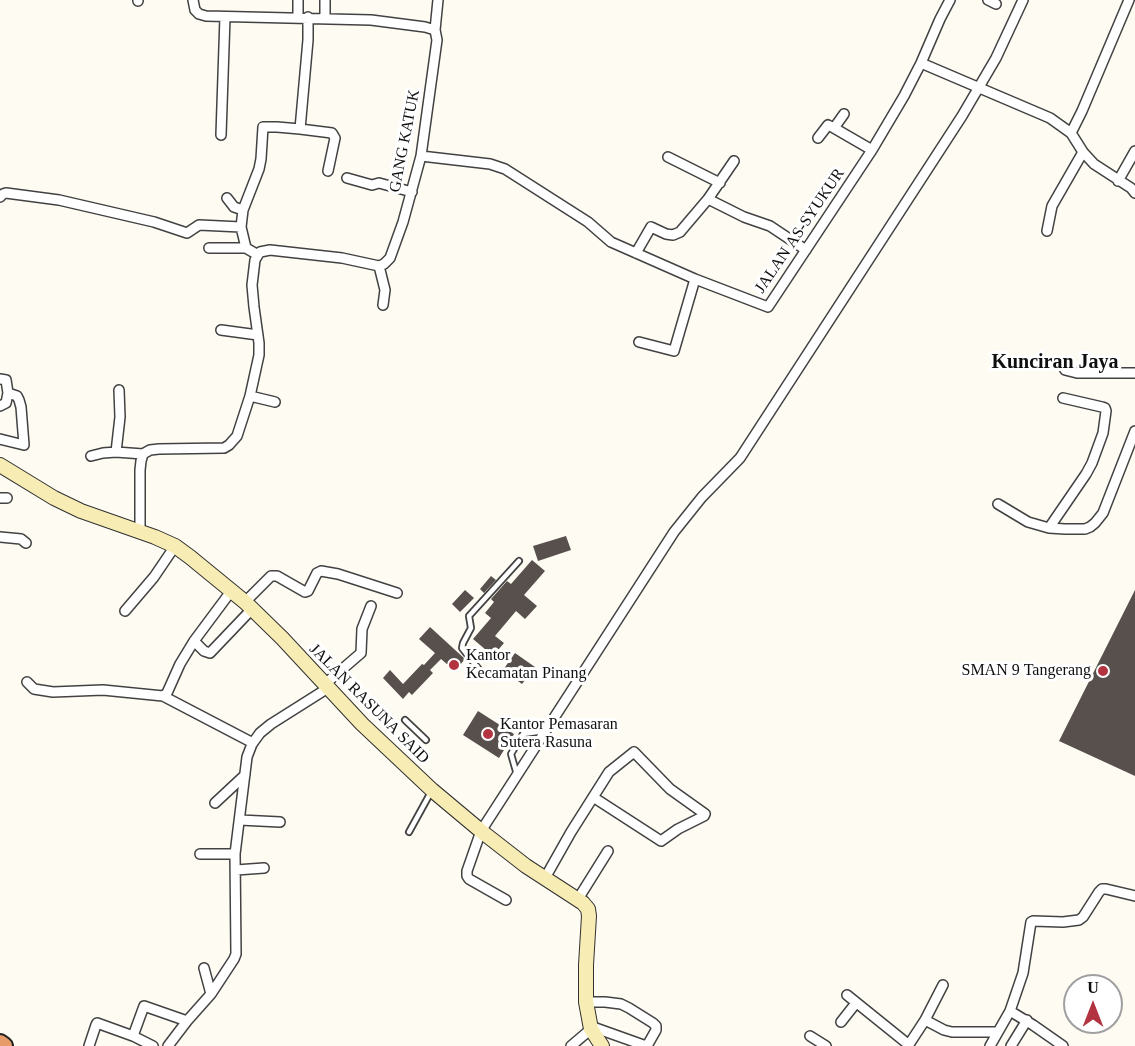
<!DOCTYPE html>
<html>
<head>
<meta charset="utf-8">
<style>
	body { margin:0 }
	#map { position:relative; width:1135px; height:1046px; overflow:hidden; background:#fefbf3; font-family:"Times New Roman",serif }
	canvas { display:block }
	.north { position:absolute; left:1063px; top:974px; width:60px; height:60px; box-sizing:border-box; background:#fff; border:2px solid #9f9f9f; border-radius:50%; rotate:0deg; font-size:16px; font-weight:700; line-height:24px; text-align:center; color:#0f0f0f }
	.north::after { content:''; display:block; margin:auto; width:21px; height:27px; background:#b23441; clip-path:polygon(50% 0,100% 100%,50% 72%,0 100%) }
</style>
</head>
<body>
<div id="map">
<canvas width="1135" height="1046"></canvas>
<div class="north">U</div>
</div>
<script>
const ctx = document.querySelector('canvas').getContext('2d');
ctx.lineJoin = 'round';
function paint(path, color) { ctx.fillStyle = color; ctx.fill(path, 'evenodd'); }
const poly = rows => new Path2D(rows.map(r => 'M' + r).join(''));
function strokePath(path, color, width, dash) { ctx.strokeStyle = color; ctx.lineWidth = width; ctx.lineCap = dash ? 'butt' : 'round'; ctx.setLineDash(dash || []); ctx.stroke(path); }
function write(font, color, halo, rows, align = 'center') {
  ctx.font = font + ' "Times New Roman",serif'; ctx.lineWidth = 6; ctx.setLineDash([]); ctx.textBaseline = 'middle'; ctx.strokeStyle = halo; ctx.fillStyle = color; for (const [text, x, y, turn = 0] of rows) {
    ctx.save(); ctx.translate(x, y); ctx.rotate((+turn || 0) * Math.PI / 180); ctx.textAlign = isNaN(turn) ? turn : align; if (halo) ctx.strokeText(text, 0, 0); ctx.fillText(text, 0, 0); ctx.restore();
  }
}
const building = poly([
	[566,536,571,550,538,561,533,546],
	[532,560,545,571,524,595,537,606,525,619,516,611,495,636,504,643,493,656,473,639,491,618,485,613,494,602,491,599,507,581,511,584],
	[491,576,496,580,484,593,480,589],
	[465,590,474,598,460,612,452,604],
	[1135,590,1135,776,1059,741],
	[430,627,465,659,455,671,441,659,430,670,433,673,412,695,409,692,403,699,383,678,390,670,403,684,422,664,424,665,435,653,419,639],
	[515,653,535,667,522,684,503,670],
	[478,711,514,734,499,758,463,735]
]);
const service = poly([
	[481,672,462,648,463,643,471,628,469,616,519,561],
	[405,720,426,740],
	[517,775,511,754,523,734,544,731],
	[409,832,431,792]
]);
const minor = poly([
	[138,0,138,1],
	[193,0,195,10,199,14,206,16,371,20,425,27,435,30],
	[988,0,996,4],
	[298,17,298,0],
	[325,18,325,0],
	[921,63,1050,118,1071,133,1083,152,1094,164,1131,188,1135,193],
	[844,114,834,128,872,150],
	[300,129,332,133,335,138,328,171],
	[1071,133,1082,111,1129,0],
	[221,135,225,17],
	[818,138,828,125,834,128],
	[421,156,490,164,505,169,588,222,611,242,695,279,768,307,872,150,904,96,921,63,940,19,950,0],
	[668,157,720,183],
	[347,178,372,185,379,183,412,192],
	[1118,181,1135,151],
	[0,197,3,194,6,193,59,200,154,222,187,233,199,225,241,227],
	[227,198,234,207,243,210],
	[708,199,744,217,770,226,806,250],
	[1047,231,1052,206,1083,152],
	[209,248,246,248],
	[636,253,651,227,666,234,673,235,680,232,708,199,734,161],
	[258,255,246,248,241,227,243,210,259,169,261,159,263,127,277,127,300,129,308,40,308,17],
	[379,266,385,290,383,305],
	[221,330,258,335],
	[639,342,674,351,695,279],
	[1065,370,1077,373,1135,373],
	[0,379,6,380,8,393,17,396,19,400,21,407,24,445,0,439],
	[250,396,275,402],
	[0,406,6,403,8,393],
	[116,452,120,417,119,390],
	[91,456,103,453,116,452,143,454],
	[0,498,7,498],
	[998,504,1028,522,1049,528,1065,529,1085,529,1090,527,1095,523,1103,513,1135,431],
	[1049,528,1086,474,1092,463,1103,433,1106,411,1105,408,1102,407,1063,398],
	[140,531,140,470,141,461,143,454,150,450,159,449,224,448,229,445,237,436,250,396,259,355,259,343,254,307,252,285,255,260,258,255,260,252,270,250,342,258,379,266,384,264,390,258,403,222,421,156,437,40,435,30,438,0],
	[0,537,21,539,26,543],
	[245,602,271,576,277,576,305,592,308,591,317,573,321,571,338,574,397,593],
	[125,611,154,577,175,546],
	[194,641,232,590],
	[27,682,34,689,53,692,103,690,163,696,253,743],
	[325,684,361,653,362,629,371,606],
	[163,696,167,693,180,664,194,641,204,651,210,653,252,609],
	[215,803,245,775],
	[240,820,280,822],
	[200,854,235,854],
	[236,870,264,868],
	[545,878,571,832,609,772,634,752,670,789,705,814,704,816,678,829,661,841,593,797],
	[578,899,608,851],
	[506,900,469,879,467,876,467,871,481,831,674,532,702,497,740,458,962,116,996,58,1023,0],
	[204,968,211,994],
	[847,995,909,1045],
	[586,1002,605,1002,621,1004,629,1008,653,1023,656,1026,656,1030,647,1046],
	[1010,1011,1033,1025,1063,1046],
	[925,1020,944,1030,952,1032,997,1032],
	[841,1022,856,1003],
	[590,1026,646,1046],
	[133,1036,144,1006,187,1021],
	[810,1036,826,1046],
	[89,1046,96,1025,97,1023,133,1036,153,1046],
	[168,1046,187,1021,211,994,234,959,236,954,235,854,247,757,252,744,260,733,271,724,328,688],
	[571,1046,591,1029],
	[908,1046,925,1020,943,985],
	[990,1046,1010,1011,1023,973,1031,922,1033,921,1063,922,1079,920,1083,917,1099,892,1102,889,1106,889,1135,896],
	[1011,1046,1027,1020]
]);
const secondary = poly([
	[0,465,54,498,81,511,155,537,175,546,190,557,245,602,282,638,362,724,432,790,481,831,526,866,583,903,588,909,589,916,586,965,586,1002,591,1029,602,1046]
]);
const motorway = poly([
	[0,1043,4,1046]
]);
const markers = [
	[454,665,6,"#b23441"],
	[1103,671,6,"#b23441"],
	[488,734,6,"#b23441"]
];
const streetNames = [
	["GANG KATUK",405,141,-79],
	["JALAN AS-SYUKUR",800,231,-56],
	["JALAN RASUNA SAID",369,704,45]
];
const poiNames = [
	["Kantor",466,656],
	["Kecamatan Pinang",466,674],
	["SMAN 9 Tangerang",1091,671,"right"],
	["Kantor Pemasaran",500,725],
	["Sutera Rasuna",500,743]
];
const quarterNames = [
	["Kunciran Jaya",1055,363]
];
paint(building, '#57504d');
strokePath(service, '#424242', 8);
strokePath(minor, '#424242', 12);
strokePath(secondary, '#313131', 16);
strokePath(motorway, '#202020', 20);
strokePath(service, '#fff', 4.5);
strokePath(minor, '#fff', 9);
strokePath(secondary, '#f7ecb4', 14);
strokePath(motorway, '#e69b68', 16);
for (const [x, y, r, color] of markers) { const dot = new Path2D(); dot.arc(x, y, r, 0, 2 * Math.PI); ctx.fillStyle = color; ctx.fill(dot); strokePath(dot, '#fff', 2); }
write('16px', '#0f0f0f', '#fff', streetNames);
write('16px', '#0f0f0f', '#fff', poiNames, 'left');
write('bold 20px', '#0f0f0f', '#fff', quarterNames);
</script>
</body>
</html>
